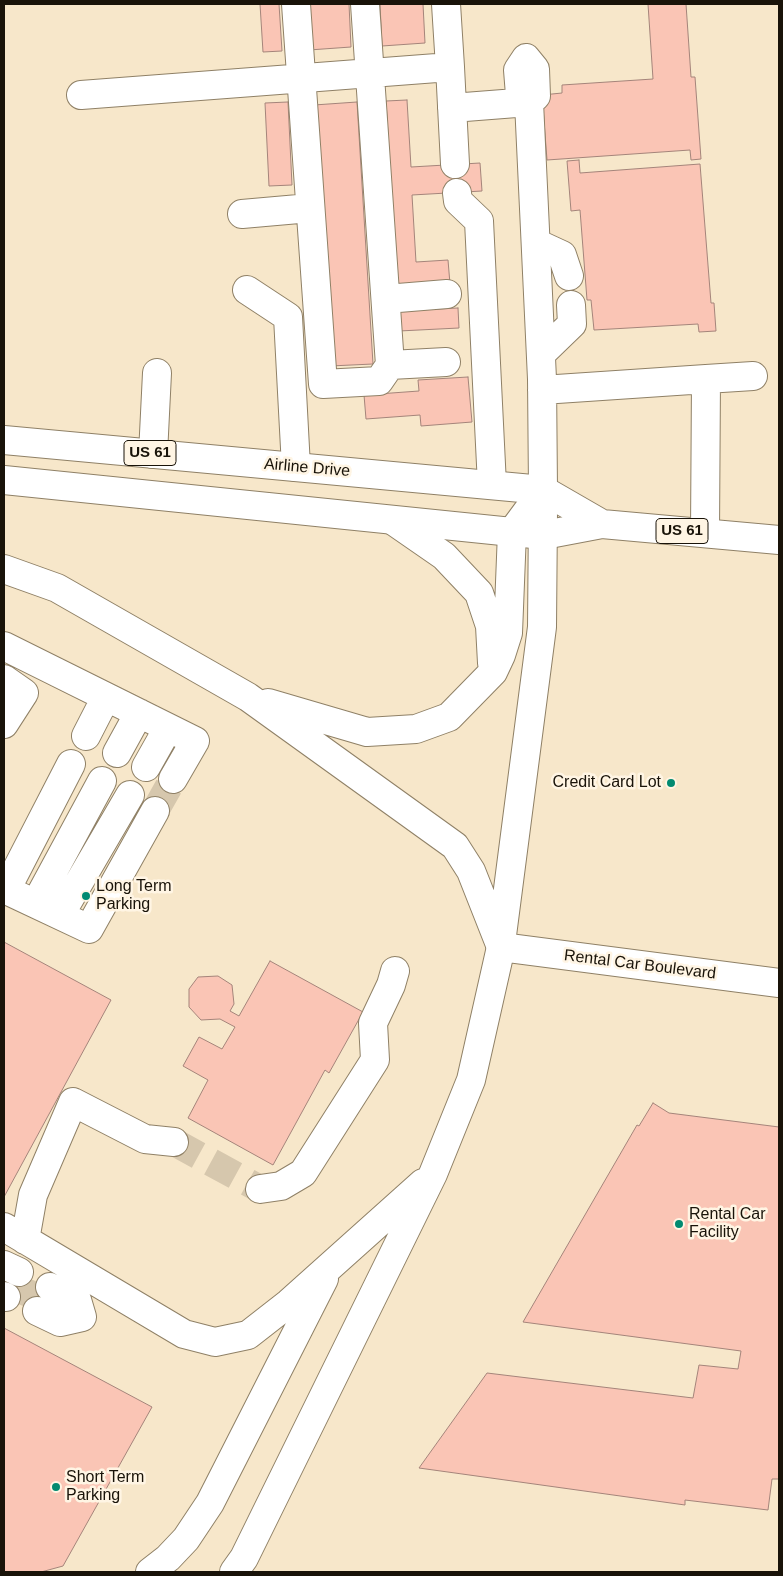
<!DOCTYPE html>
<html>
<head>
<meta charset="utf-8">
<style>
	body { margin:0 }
	#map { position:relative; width:783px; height:1576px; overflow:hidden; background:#f7e7ca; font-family:Helvetica,sans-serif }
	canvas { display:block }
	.frame { position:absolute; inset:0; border:5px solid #191309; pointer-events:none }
</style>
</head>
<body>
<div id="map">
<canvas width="783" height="1576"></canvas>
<div class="frame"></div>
</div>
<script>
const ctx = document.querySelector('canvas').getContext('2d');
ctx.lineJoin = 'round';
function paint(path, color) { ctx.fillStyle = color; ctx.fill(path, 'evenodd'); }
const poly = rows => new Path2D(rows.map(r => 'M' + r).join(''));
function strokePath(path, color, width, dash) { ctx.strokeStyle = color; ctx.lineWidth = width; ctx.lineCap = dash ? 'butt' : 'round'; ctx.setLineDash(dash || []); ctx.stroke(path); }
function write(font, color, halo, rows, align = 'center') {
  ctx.font = font + ' Helvetica,sans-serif'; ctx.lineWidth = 5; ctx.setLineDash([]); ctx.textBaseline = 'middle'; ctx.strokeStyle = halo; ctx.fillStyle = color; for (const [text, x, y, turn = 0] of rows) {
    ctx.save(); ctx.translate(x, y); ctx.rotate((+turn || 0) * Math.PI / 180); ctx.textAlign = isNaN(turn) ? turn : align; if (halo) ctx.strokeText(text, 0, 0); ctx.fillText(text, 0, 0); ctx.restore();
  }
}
const building = poly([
	[260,4,279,4,282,51,263,52,260,4],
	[307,4,349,4,351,47,309,50,307,4],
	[380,4,423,4,425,43,382,46,380,4],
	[648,4,686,4,691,77,695,77,701,159,691,160,690,150,547,160,542,95,562,93,562,85,653,79,648,4],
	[407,100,411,167,480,163,482,191,412,195,416,262,448,260,450,284,397,287,386,101,407,100],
	[288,102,292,185,269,186,265,103,288,102],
	[357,102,373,364,330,366,314,105,357,102],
	[579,160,580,173,700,164,711,303,714,303,716,331,699,332,698,324,594,330,591,300,587,300,580,210,571,211,567,161,579,160],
	[458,308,459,328,399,331,398,311,458,308],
	[468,377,472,422,421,426,420,415,366,419,364,395,419,391,418,380,468,377],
	[4,942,111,1000,4,1197,4,942],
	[270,961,363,1012,329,1073,325,1070,273,1165,188,1118,208,1080,183,1066,199,1037,222,1049,235,1027,220,1019,201,1020,189,1007,189,989,198,977,218,976,232,985,234,1004,230,1011,239,1016,270,961],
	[653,1103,669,1113,779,1127,779,1479,772,1479,768,1510,685,1500,685,1505,419,1468,487,1373,693,1398,699,1365,738,1369,741,1351,523,1322,637,1125,639,1126,653,1103],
	[4,1328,152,1407,63,1566,41,1572,4,1572,4,1328]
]);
const minorTunnel = poly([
	[155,811,173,779],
	[174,1142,260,1189],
	[12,1286,44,1300]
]);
const minor = poly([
	[296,4,323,384,379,381,390,365],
	[365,4,390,365,446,362],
	[450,67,455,164],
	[81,95,450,67,446,4],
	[452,108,529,102,536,96,535,69,526,58,518,70,520,95,529,102,542,379,543,490],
	[457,193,458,201,479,221,492,485],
	[242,214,310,208],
	[536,243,562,255,569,276],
	[247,290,288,317,296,467],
	[386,299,447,294],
	[541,354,572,324,571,305],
	[706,379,753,376],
	[542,390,706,379,705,533],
	[153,454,157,373],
	[4,646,195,741,173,779],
	[4,679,24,693,4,724],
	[86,736,106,697],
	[117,753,139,713],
	[146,767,168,728],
	[4,889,89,929,155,811],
	[6,890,71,764],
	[36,903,102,781],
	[60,915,130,795],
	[260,1189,281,1186,303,1173,375,1060,373,1023,391,985,395,971],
	[4,1227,184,1334,215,1342,248,1335,289,1303,423,1183],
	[25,1240,33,1195,73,1102,145,1139,174,1142],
	[4,1265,19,1272],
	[4,1296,6,1297],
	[37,1311,60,1322,82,1317,77,1300,50,1287],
	[150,1572,168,1558,186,1539,210,1503,324,1279],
	[234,1572,244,1558,433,1174,471,1080,501,947,779,983]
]);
const major = poly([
	[392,520,444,556,479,593,490,626,492,663],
	[4,569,57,588,248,697,455,846,471,871,501,947],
	[268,703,367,732,416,729,449,717,493,672,501,655,508,633,512,532,543,490],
	[501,943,542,627,543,512]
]);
const highway = poly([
	[4,440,543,490,602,524],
	[4,480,512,532,544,535,602,524,779,540]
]);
const markers = [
	[671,783,5,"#028a70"],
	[86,896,5,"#028a70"],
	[679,1224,5,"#028a70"],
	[56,1487,5,"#028a70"]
];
const shields = [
	[150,453,52],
	[682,531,52]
];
const shieldNames = [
	["US 61",150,453],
	["US 61",682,531]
];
const streetNames = [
	["Airline Drive",307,468,5],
	["Rental Car Boulevard",640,965,7]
];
const poiNames = [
	["Credit Card Lot",661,783,"right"],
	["Long Term",96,887],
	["Parking",96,905],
	["Rental Car",689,1215],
	["Facility",689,1233],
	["Short Term",66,1478],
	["Parking",66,1496]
];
paint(building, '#fac5b5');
strokePath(building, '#a4847a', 1);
strokePath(minorTunnel, '#d6c7ad', 28, [28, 14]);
strokePath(minor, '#8f8066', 30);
strokePath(major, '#8f8066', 30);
strokePath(highway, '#8f8066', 30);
strokePath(minor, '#fff', 28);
strokePath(major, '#fff', 28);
strokePath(highway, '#fff', 28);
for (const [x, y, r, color] of markers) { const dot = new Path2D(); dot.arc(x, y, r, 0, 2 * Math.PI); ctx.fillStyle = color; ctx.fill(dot); strokePath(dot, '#fff5e4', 2); }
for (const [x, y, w] of shields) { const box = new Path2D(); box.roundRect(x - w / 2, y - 12.5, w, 25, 4); ctx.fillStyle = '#fff5e4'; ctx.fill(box); strokePath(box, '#191309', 1); }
write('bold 15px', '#191309', null, shieldNames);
write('16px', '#191309', '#fff5e4', streetNames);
write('16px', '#191309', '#fff5e4', poiNames, 'left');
</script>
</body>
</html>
